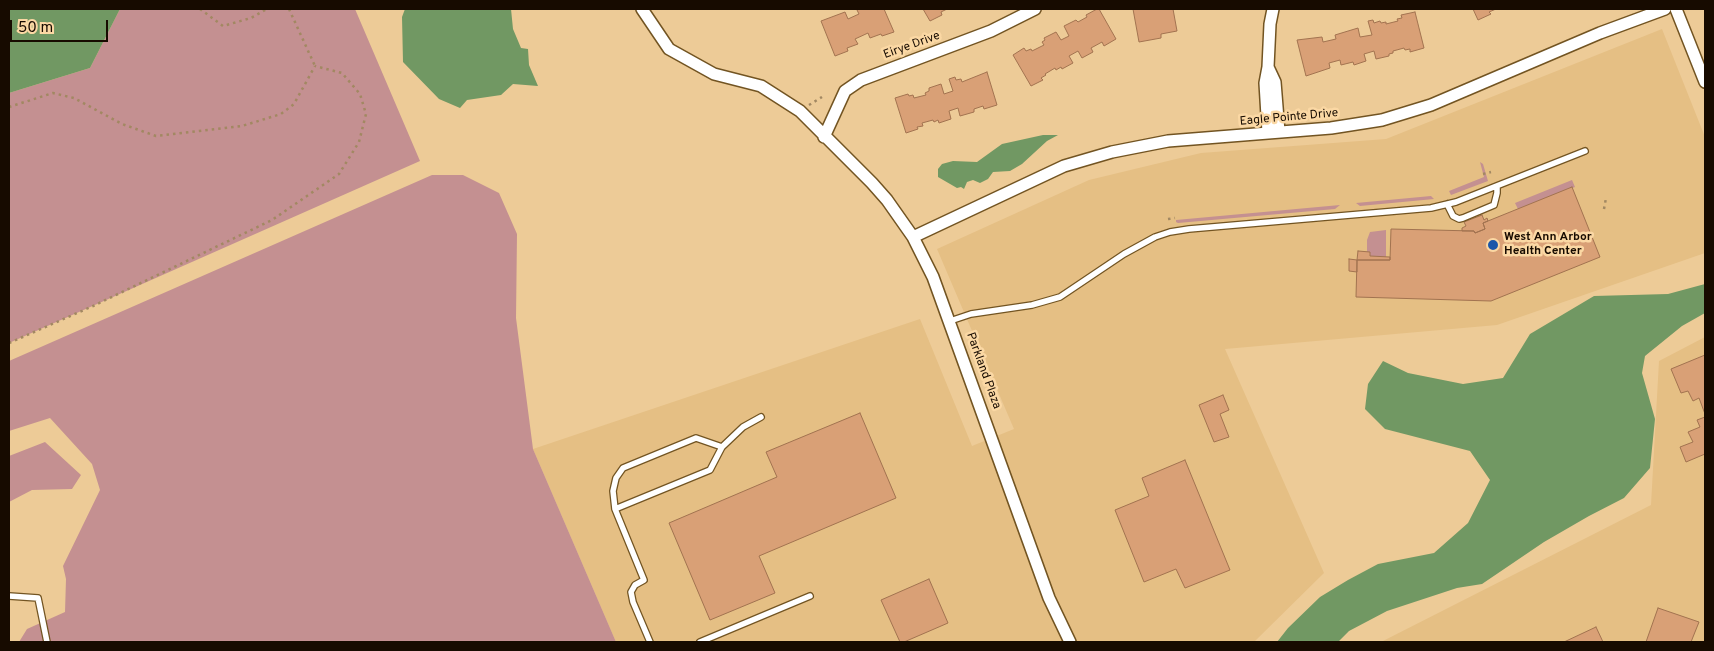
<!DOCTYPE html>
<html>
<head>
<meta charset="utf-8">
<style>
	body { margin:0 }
	#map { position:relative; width:1714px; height:651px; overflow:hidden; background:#edcb97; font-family:Overpass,sans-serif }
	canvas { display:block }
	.frame { position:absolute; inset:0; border:10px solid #170b00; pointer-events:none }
	.scale { position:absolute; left:10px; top:20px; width:98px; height:22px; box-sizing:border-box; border:2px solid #170b00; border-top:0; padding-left:6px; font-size:15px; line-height:18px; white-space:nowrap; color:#170b00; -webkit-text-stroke:4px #fbd8a4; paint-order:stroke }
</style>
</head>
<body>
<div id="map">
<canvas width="1714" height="651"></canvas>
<div class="frame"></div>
<div class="scale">50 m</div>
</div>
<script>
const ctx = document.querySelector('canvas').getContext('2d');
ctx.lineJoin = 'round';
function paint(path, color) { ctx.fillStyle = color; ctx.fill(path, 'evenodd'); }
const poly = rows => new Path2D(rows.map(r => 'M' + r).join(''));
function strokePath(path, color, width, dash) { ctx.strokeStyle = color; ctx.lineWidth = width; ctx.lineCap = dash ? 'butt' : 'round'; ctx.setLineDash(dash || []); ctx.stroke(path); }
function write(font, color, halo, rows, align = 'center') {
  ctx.font = font + ' Overpass,sans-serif'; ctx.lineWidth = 5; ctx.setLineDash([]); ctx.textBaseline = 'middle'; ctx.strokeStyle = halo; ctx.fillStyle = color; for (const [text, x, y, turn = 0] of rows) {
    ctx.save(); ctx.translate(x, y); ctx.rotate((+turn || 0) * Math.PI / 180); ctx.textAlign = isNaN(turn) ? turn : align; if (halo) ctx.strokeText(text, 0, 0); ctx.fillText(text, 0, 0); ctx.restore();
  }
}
const built = poly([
	[1662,29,1705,137,1705,253,1497,325,1225,349,1324,573,1254,642,616,642,533,449,920,319,972,446,1014,429,937,249,1089,180,1201,153,1386,139],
	[1705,337,1705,642,1381,642,1651,505,1659,361]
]);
const green = poly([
	[120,9,355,9,420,161,9,343,9,93,90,68],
	[1480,162,1483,164,1488,181,1451,195,1449,191,1484,177],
	[432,175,463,175,499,193,517,234,516,318,533,449,616,642,19,642,27,629,65,612,66,579,63,566,100,490,92,464,50,418,9,431,9,361],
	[1572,180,1575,187,1518,209,1515,203],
	[1431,196,1434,199,1360,206,1356,203],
	[1340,205,1335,209,1178,223,1176,222,1176,220],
	[1386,230,1386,257,1367,256,1367,240,1370,232],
	[45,442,81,475,72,489,32,490,9,502,9,456]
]);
const water = poly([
	[9,9,120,9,90,68,9,93],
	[405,9,511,9,513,29,521,48,528,49,529,65,538,86,513,84,501,95,467,100,460,108,439,99,403,62,402,17],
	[1043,135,1058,135,1047,141,1022,164,1010,171,993,172,988,179,980,183,973,180,967,182,964,189,961,187,957,188,938,177,938,169,942,164,953,161,977,162,1002,144],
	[1705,284,1705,313,1682,326,1645,356,1642,373,1655,419,1650,468,1624,498,1589,516,1544,542,1482,584,1457,588,1387,611,1349,631,1338,642,1277,642,1288,628,1320,597,1348,580,1378,564,1434,553,1468,523,1490,480,1470,451,1385,429,1365,409,1368,384,1383,361,1408,373,1463,384,1503,378,1530,334,1594,296,1668,294]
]);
const building = poly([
	[859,9,884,9,894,32,882,36,881,34,870,38,868,33,855,39,858,44,847,48,848,51,835,56,821,21,845,12,848,19,859,14,857,10,859,9],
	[923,9,947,9,941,12,942,15,930,21,923,9],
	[1097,9,1099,9,1116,39,1104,46,1102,42,1091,48,1093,52,1082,58,1078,51,1069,56,1073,63,1062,69,1061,67,1056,70,1055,68,1045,74,1046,75,1041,78,1043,80,1031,86,1013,55,1024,48,1026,51,1031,49,1032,51,1044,45,1042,42,1045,40,1044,38,1056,32,1061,40,1069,36,1064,26,1076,20,1078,22,1087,17,1086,15,1097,9],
	[1133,9,1173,9,1177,31,1161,34,1161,38,1139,42,1133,9],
	[1473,9,1496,9,1489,12,1491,14,1478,20,1473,9],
	[1415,12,1424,48,1410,52,1410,49,1405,50,1404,48,1393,51,1393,53,1389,54,1389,56,1376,59,1374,51,1364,54,1366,61,1354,65,1353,62,1341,65,1340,60,1329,63,1330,68,1306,76,1297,40,1322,37,1323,42,1336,39,1335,35,1358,28,1360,37,1372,35,1368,21,1373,20,1374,23,1380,21,1381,23,1386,22,1386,24,1398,21,1397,19,1402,18,1401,15,1415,12],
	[987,72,997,105,984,109,983,106,974,109,974,112,960,116,958,108,949,111,951,119,939,123,938,120,934,122,933,120,922,123,923,126,917,127,918,129,906,133,895,98,908,94,909,96,913,95,914,98,926,95,925,93,929,91,929,88,941,84,944,94,953,91,949,79,955,77,956,80,961,79,962,82,987,72],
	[1572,187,1600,257,1491,301,1356,297,1357,260,1390,260,1391,229,1474,231,1475,233,1485,229,1483,223,1572,187],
	[1482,215,1484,220,1487,218,1488,221,1483,223,1485,229,1475,233,1474,231,1462,231,1462,228,1466,226,1464,222,1482,215],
	[1358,251,1370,252,1370,256,1390,257,1390,260,1357,260,1358,251],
	[1349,259,1357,260,1357,272,1349,271,1349,259],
	[1705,355,1705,414,1699,398,1693,401,1688,391,1681,393,1671,369,1705,355],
	[1223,395,1229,410,1220,414,1229,437,1214,442,1199,405,1223,395],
	[860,413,896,498,759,556,775,593,710,620,669,523,777,477,766,452,860,413],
	[1705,417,1705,454,1686,462,1680,447,1693,442,1688,432,1700,427,1697,420,1705,417],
	[1185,460,1230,570,1185,588,1176,569,1144,582,1115,510,1149,496,1142,478,1185,460],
	[929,579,948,623,904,642,900,642,881,600,929,579],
	[1658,608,1699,622,1691,642,1646,642,1658,608],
	[1596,627,1603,642,1564,642,1596,627]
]);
const path = poly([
	[200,9,223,26,251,18,267,9],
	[289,9,315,66],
	[809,105,822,97],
	[9,107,53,93,74,98,122,124,156,136,242,126,281,114,294,104,315,66],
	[1483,174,1491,172],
	[1604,209,1606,198],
	[1168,219,1175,218],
	[9,343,93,306,272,220,339,174,359,142,366,114,360,94,342,73,315,66]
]);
const lane = poly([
	[1447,204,1453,216,1459,219,1463,218,1494,205,1497,193,1497,186],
	[950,321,971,314,1032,305,1060,297,1124,254,1155,237,1170,232,1189,229,1431,208,1456,202,1585,151],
	[615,509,710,470,722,447,743,427,761,417],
	[9,596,38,598,47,642],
	[650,642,633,602,631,592,635,585,644,580,615,509,613,491,616,478,623,468,696,438,722,447],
	[700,642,810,596]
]);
const street = poly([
	[642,9,669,49,714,74,761,86,800,111,872,183,887,200,913,237,933,277,1049,598,1070,642],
	[1676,9,1705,82],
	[1268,67,1275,82,1279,132],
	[1268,133,1265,83,1268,67,1270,24,1273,9],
	[824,137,845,91,861,80,991,31,1035,9],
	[913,237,1064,166,1112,152,1168,141,1331,128,1382,120,1431,105,1600,33,1665,9]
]);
const markers = [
	[1493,245,6,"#1c57a9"]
];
const streetNames = [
	["Eirye Drive",912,46,-20],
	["Eagle Pointe Drive",1289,118,-5],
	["Parkland Plaza",983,371,70]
];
const poiNames = [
	["West Ann Arbor",1504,238],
	["Health Center",1504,252]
];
paint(built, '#e5bf84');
paint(green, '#c49091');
paint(water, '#719863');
paint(building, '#d9a076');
strokePath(building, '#a27350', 1);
strokePath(lane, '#725422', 8);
strokePath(street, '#725422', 14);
strokePath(path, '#a28862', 2.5, [2.5, 4]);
strokePath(lane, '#fff', 5.5);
strokePath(street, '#fff', 11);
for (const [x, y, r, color] of markers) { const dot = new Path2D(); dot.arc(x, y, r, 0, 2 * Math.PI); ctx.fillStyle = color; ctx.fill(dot); strokePath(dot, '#fbd8a4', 2); }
write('12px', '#170b00', '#fbd8a4', streetNames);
write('bold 12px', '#170b00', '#fbd8a4', poiNames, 'left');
</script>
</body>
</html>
